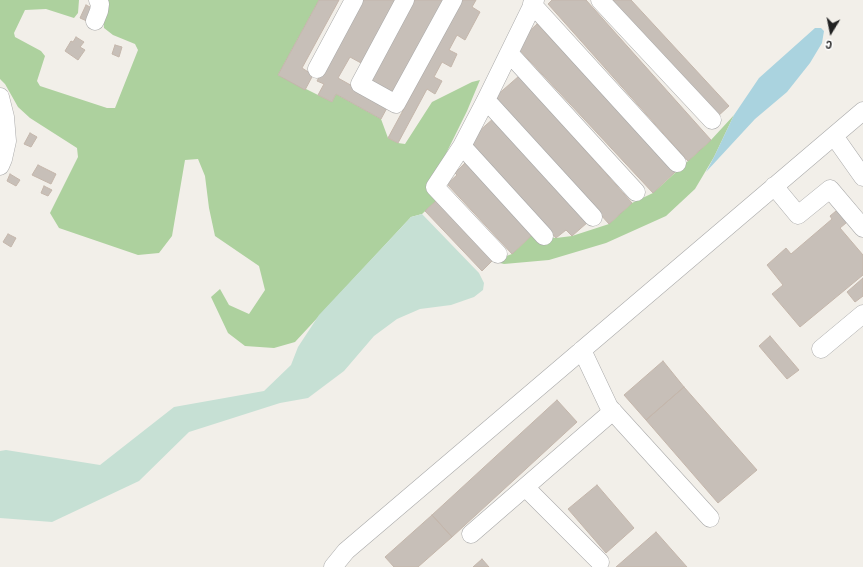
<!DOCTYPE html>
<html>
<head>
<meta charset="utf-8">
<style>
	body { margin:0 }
	#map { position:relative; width:863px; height:567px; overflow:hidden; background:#f2efe9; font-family:"Roboto Condensed",sans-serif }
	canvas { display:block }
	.north { position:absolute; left:811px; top:12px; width:40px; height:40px; -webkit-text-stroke:3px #fff; paint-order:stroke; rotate:190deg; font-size:11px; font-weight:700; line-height:16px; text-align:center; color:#222 }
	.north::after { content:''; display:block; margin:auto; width:14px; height:18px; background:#222; clip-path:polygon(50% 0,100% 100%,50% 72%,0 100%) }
</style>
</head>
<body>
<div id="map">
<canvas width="863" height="567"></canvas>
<div class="north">С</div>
</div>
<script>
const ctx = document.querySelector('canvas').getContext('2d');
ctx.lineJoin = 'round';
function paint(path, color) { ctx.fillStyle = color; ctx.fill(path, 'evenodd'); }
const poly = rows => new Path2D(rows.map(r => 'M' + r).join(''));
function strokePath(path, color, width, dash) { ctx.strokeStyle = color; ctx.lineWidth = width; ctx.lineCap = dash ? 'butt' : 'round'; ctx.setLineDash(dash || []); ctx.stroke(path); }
const forest = poly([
	[0,0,79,0,78,13,74,18,46,9,25,10,14,33,15,37,41,51,45,56,37,81,40,86,107,108,115,108,138,50,135,44,113,35,104,28,103,17,106,0,319,0,278,75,332,102,336,94,381,119,388,138,398,143,405,144,432,102,472,82,480,80,467,111,436,174,436,201,422,214,411,217,295,342,274,348,245,346,228,333,211,297,220,289,229,305,249,314,265,290,259,266,215,236,209,208,205,176,198,159,185,160,172,236,159,253,138,255,59,228,50,213,78,157,77,148,30,118,18,107,5,84,0,79],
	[734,115,714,157,695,189,666,216,606,243,549,260,504,264,492,261,512,254,532,235,556,238,572,236,609,224,632,203,653,193,711,140]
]);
const wetland = poly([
	[422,214,479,273,484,283,483,290,474,297,451,305,420,309,397,319,374,336,344,371,308,398,280,403,189,432,139,481,52,522,0,518,0,451,6,450,100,465,174,407,264,391,291,365,298,347,319,315,411,217]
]);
const water = poly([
	[815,28,821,28,824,31,822,43,810,63,787,92,755,119,706,172,714,157,734,115,759,78]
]);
const building = poly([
	[319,0,339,0,302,68,313,75,305,90,278,75,319,0],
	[362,0,395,0,361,63,350,57,338,78,388,106,381,119,336,94,332,102,318,95,324,84,317,81,362,0],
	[415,0,444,0,391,94,370,83,415,0],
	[463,0,476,0,472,7,480,12,465,40,457,35,449,50,457,54,451,67,442,62,434,77,442,81,435,94,427,89,398,143,388,138,463,0],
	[552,0,586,0,711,140,688,161,548,4,552,0],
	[609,0,631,0,729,106,717,117,609,0],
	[86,5,94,9,89,22,80,18,86,5],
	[537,24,675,172,653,193,515,45,537,24],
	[76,37,84,42,80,47,85,50,78,60,65,51,71,41,73,42,76,37],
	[115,45,122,47,119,57,112,54,115,45],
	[519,76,632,203,609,224,495,97,519,76],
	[494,118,588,222,572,236,566,230,556,238,469,140,494,118],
	[30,133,37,137,31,147,24,144,30,133],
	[465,163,532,235,512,254,447,184,457,175,455,173,465,163],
	[38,165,56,174,51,184,32,175,38,165],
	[10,174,20,180,16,186,7,181,10,174],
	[44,186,52,190,48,196,41,193,44,186],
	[436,201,492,261,482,271,425,211,436,201],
	[842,206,852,218,840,228,863,255,863,275,800,327,772,294,783,285,767,265,786,248,791,254,832,219,830,216,842,206],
	[8,234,16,238,11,247,3,242,8,234],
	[863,278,863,296,855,302,847,292,863,278],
	[770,336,799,370,787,379,759,346,770,336],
	[663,361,684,387,646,420,624,395,663,361],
	[684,387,757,470,718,503,646,420,684,387],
	[557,400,577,422,452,537,432,515,557,400],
	[597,485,634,528,606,553,568,509,597,485],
	[432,515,452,537,418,567,394,567,385,557,432,515],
	[656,532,687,567,616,567,656,532],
	[482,559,489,567,473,567,482,559]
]);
const minor = poly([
	[405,0,360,84,396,104,453,0],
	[600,0,712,120],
	[532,4,677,163],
	[95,21,99,11,100,4,98,0],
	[509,53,636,192],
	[317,69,354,0],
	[0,97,5,117,7,141,3,159,0,166],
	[486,100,593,217],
	[834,136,863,177],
	[462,146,544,236],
	[774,186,798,215,830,189,863,228],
	[498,254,435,187,462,146,486,100,535,0],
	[821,349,863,314],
	[582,350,609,407,710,518],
	[525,487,600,562],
	[471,534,613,411],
	[333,567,346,551,863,111]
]);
paint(forest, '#add19e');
paint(wetland, '#c6e0d4');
paint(water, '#aad3df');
paint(building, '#c7bfb8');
strokePath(building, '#c4b6ab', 1);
strokePath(minor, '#a9a9a9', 19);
strokePath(minor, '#fff', 18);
</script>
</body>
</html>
